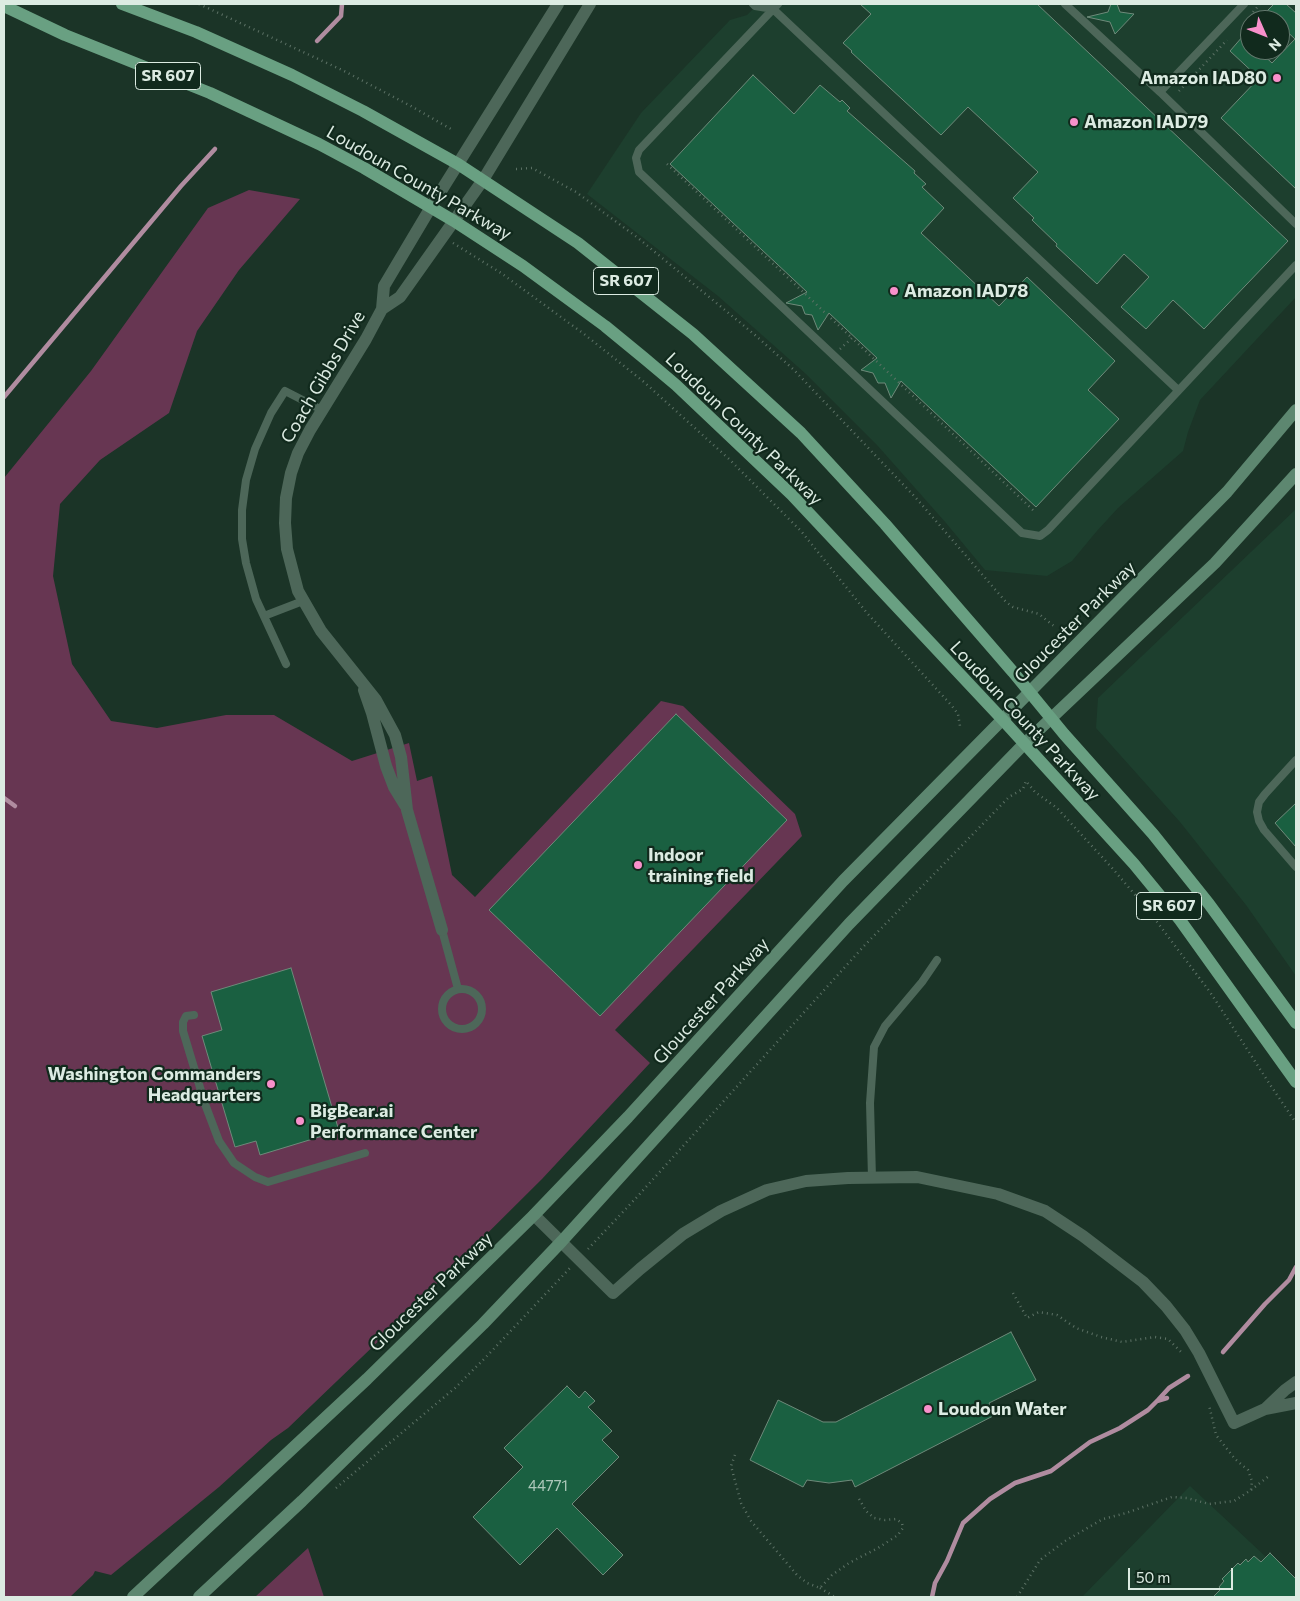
<!DOCTYPE html>
<html>
<head>
<meta charset="utf-8">
<style>
	body { margin:0 }
	#map { position:relative; width:1300px; height:1601px; overflow:hidden; background:#1b3427; font-family:Commissioner,sans-serif }
	canvas { display:block }
	.frame { position:absolute; inset:0; border:5px solid #dcebe2; pointer-events:none }
	.north { position:absolute; left:1240px; top:10px; width:50px; height:50px; box-sizing:border-box; background:#112a1d; border:1px solid #62776c; border-radius:50%; rotate:134deg; font-size:14px; font-weight:700; line-height:20px; text-align:center; color:#dcebe2 }
	.north::after { content:''; display:block; margin:auto; width:18px; height:22px; background:#f890cb; clip-path:polygon(50% 0,100% 100%,50% 72%,0 100%) }
	.scale { position:absolute; left:1128px; top:1568px; width:105px; height:22px; box-sizing:border-box; border:2px solid #dcebe2; border-top:0; padding-left:6px; font-size:15px; line-height:18px; white-space:nowrap; color:#dcebe2; -webkit-text-stroke:4px #112a1d; paint-order:stroke }
</style>
</head>
<body>
<div id="map">
<canvas width="1300" height="1601"></canvas>
<div class="frame"></div>
<div class="north">N</div>
<div class="scale">50 m</div>
</div>
<script>
const ctx = document.querySelector('canvas').getContext('2d');
ctx.lineJoin = 'round';
function paint(path, color) { ctx.fillStyle = color; ctx.fill(path, 'evenodd'); }
const poly = rows => new Path2D(rows.map(r => 'M' + r).join(''));
function strokePath(path, color, width, dash) { ctx.strokeStyle = color; ctx.lineWidth = width; ctx.lineCap = dash ? 'butt' : 'round'; ctx.setLineDash(dash || []); ctx.stroke(path); }
function write(font, color, halo, rows, align = 'center') {
  ctx.font = font + ' Commissioner,sans-serif'; ctx.lineWidth = 4.5; ctx.setLineDash([]); ctx.textBaseline = 'middle'; ctx.strokeStyle = halo; ctx.fillStyle = color; for (const [text, x, y, turn = 0] of rows) {
    ctx.save(); ctx.translate(x, y); ctx.rotate((+turn || 0) * Math.PI / 180); ctx.textAlign = isNaN(turn) ? turn : align; if (halo) ctx.strokeText(text, 0, 0); ctx.fillText(text, 0, 0); ctx.restore();
  }
}
const built = poly([
	[758,4,1296,4,1296,297,1200,400,1188,432,1183,451,1118,508,1096,532,1072,561,1047,576,985,570,946,523,877,445,806,374,718,296,587,194,641,113,730,20,747,15],
	[1250,20,1280,20,1280,50,1250,50],
	[1296,509,1296,976,1246,905,1180,822,1096,728,1098,698],
	[1190,1486,1296,1585,1296,1597,1082,1597]
]);
const green = poly([
	[249,190,300,199,239,270,197,331,169,413,100,460,60,504,53,576,72,664,111,721,157,728,226,715,274,715,352,761,409,743,417,781,432,776,452,875,475,897,661,701,683,706,795,814,802,836,615,1030,650,1063,542,1179,386,1334,288,1428,271,1440,219,1487,111,1575,95,1571,93,1575,70,1597,4,1597,4,478,91,371,208,208],
	[308,1548,324,1597,255,1597]
]);
const stream = poly([
	[317,41,341,16,342,4],
	[4,397,181,186,215,149],
	[4,798,15,806],
	[1223,1352,1265,1304,1289,1280,1296,1267],
	[1158,1400,1169,1388,1188,1376],
	[932,1597,935,1583,947,1561,963,1523,990,1499,1015,1483,1051,1471,1090,1442,1120,1428,1148,1410,1157,1401,1167,1398]
]);
const building = poly([
	[860,4,1037,4,1288,241,1204,329,1173,300,1146,329,1121,307,1149,277,1124,254,1097,284,1056,246,1057,244,1032,220,1034,218,1013,198,1038,172,968,107,941,135,851,52,852,51,843,43,871,14,860,4],
	[1111,4,1117,4,1120,12,1134,14,1115,34,1110,22,1087,17,1108,12,1111,4],
	[1274,4,1286,4,1296,13,1296,189,1221,118,1259,78,1230,51,1243,36,1250,43,1250,50,1258,50,1272,63,1295,39,1280,25,1280,20,1275,20,1266,12,1274,4],
	[753,75,794,114,820,85,840,102,842,100,850,108,847,111,915,171,914,173,926,184,922,187,944,208,921,233,999,306,1027,277,1115,361,1088,390,1119,419,1036,507,901,381,891,398,885,383,878,383,873,373,861,370,877,358,829,313,818,330,812,315,805,314,802,306,786,303,807,292,670,164,753,75],
	[676,714,787,820,600,1016,489,910,676,714],
	[1296,803,1296,847,1275,823,1296,803],
	[291,968,339,1131,260,1155,256,1141,235,1147,202,1036,222,1030,211,992,291,968],
	[1011,1332,1036,1380,989,1403,995,1415,855,1487,852,1480,829,1483,807,1480,803,1487,750,1460,778,1400,823,1422,836,1422,1011,1332],
	[567,1386,579,1398,585,1391,595,1401,588,1407,612,1431,602,1440,619,1457,572,1504,623,1555,603,1575,557,1528,520,1565,473,1517,523,1467,504,1448,567,1386],
	[1270,1553,1296,1579,1296,1597,1213,1597,1221,1589,1219,1587,1224,1581,1222,1579,1238,1563,1240,1565,1246,1559,1248,1562,1254,1556,1261,1562,1270,1553]
]);
const path = poly([
	[199,4,342,70,409,105,451,129],
	[1253,12,1260,4],
	[1179,91,1227,40],
	[667,164,852,338],
	[516,169,532,168,576,192,638,238,755,335,793,369,916,498,1006,602,1013,607,1039,614,1055,627],
	[453,243,501,273,584,334,644,382,729,459,801,531,867,613,952,706,958,714,960,726],
	[840,349,852,338,1035,512],
	[588,1249,637,1197,864,946,1009,797,1023,789,1026,781,1035,792,1057,808,1113,869,1148,910,1210,992,1269,1083,1296,1123],
	[1013,1293,1027,1318,1039,1312,1057,1315,1076,1328,1101,1337,1122,1342,1155,1337,1168,1339,1181,1352],
	[735,1455,731,1466,741,1503,751,1521,797,1575,807,1583,820,1588,832,1575,849,1563,878,1548,898,1535,903,1528,902,1523,896,1519,885,1520,874,1518,866,1511,858,1497],
	[336,1488,455,1388,487,1356,570,1268],
	[1251,1490,1269,1476],
	[820,1588,835,1597],
	[1017,1597,1040,1560,1065,1541,1103,1519,1126,1513,1172,1497,1187,1498,1209,1504,1234,1501,1251,1490,1252,1481,1248,1470,1235,1459,1216,1435,1209,1405]
]);
const service = poly([
	[753,4,755,6,773,9],
	[778,4,639,150,636,158,639,172,1022,533,1040,536,1048,530,1296,265],
	[1065,4,1160,92,1296,224],
	[772,5,773,9,1178,390],
	[1160,92,1244,4],
	[264,616,303,601],
	[286,664,256,599,246,563,242,539,242,510,246,480,255,449,271,413,285,391,322,410],
	[1296,760,1265,794,1259,802,1257,812,1259,821,1264,830,1296,867],
	[442,930,458,989],
	'442 1009a20 20 0 1 1 40 0a20 20 0 1 1-40 0Z',
	[194,1015,186,1016,183,1022,183,1031,205,1104,219,1141,234,1163,255,1177,268,1182,365,1153],
	[872,1178,870,1103,874,1047,885,1026,922,982,937,960]
]);
const minor = poly([
	[382,309,400,297,483,180,590,4],
	[364,690,372,713,386,766,394,787,405,805],
	[442,930,407,810,401,757,395,735,376,700,321,631,298,591,287,549,285,523,286,498,291,473,298,453,310,430,366,339,382,309,384,286,431,207,558,4],
	[534,1215,613,1293,640,1269,683,1234,721,1211,767,1190,806,1181,848,1178,917,1177,998,1194,1045,1211,1083,1236,1143,1282,1166,1306,1185,1330,1199,1353,1234,1423,1265,1409,1296,1403],
	[1265,1409,1285,1390,1296,1382]
]);
const secondary = poly([
	[133,1597,367,1379,534,1215,628,1117,843,881,1227,492,1296,410],
	[199,1597,302,1501,483,1324,562,1241,849,924,1024,744,1215,563,1296,474]
]);
const primary = poly([
	[122,4,196,32,292,75,363,111,458,164,578,243,693,334,801,433,885,524,1013,672,1064,734,1153,834,1209,904,1296,1023],
	[4,6,65,35,210,93,319,144,364,168,454,221,523,266,605,326,644,358,676,385,792,495,1002,719,1134,864,1180,920,1296,1082]
]);
const markers = [
	[1277,78,5,"#f890cb"],
	[1074,122,5,"#f890cb"],
	[894,291,5,"#f890cb"],
	[638,865,5,"#f890cb"],
	[271,1084,5,"#f890cb"],
	[300,1121,5,"#f890cb"],
	[928,1409,5,"#f890cb"]
];
const numberNames = [
	["44771",548,1486]
];
const shields = [
	[168,76,65],
	[626,281,65],
	[1169,906,65]
];
const shieldNames = [
	["SR 607",168,76],
	["SR 607",626,281],
	["SR 607",1169,906]
];
const poiNames = [
	["Amazon IAD80",1267,78,"right"],
	["Amazon IAD79",1084,122],
	["Amazon IAD78",904,291],
	["Indoor",648,855],
	["training field",648,876],
	["Washington Commanders",261,1074,"right"],
	["Headquarters",261,1095,"right"],
	["BigBear.ai",310,1111],
	["Performance Center",310,1132],
	["Loudoun Water",938,1409]
];
const streetNames = [
	["Loudoun County Parkway",419,183,30],
	["Coach Gibbs Drive",323,377,-60],
	["Loudoun County Parkway",744,429,44],
	["Gloucester Parkway",1075,622,-45],
	["Loudoun County Parkway",1025,721,47],
	["Gloucester Parkway",711,1001,-48],
	["Gloucester Parkway",431,1292,-44]
];
paint(built, '#1d3f2e');
paint(green, '#673652');
strokePath(stream, '#b08ca0', 4.5);
paint(building, '#1a6041');
strokePath(building, '#6e8a7a', 1);
strokePath(path, '#5d7266', 2.5, [1, 4]);
strokePath(service, '#4d6759', 8);
strokePath(minor, '#4d6759', 12);
strokePath(secondary, '#5d8770', 12);
strokePath(primary, '#69a082', 12);
for (const [x, y, r, color] of markers) { const dot = new Path2D(); dot.arc(x, y, r, 0, 2 * Math.PI); ctx.fillStyle = color; ctx.fill(dot); strokePath(dot, '#112a1d', 2); }
write('15px', '#acc8ba', null, numberNames);
for (const [x, y, w] of shields) { const box = new Path2D(); box.roundRect(x - w / 2, y - 13.5, w, 27, 4); ctx.fillStyle = '#112a1d'; ctx.fill(box); strokePath(box, '#dcebe2', 1); }
write('bold 16px', '#dcebe2', null, shieldNames);
write('bold 18px', '#dcebe2', '#112a1d', poiNames, 'left');
write('18px', '#dcebe2', '#112a1d', streetNames);
</script>
</body>
</html>
